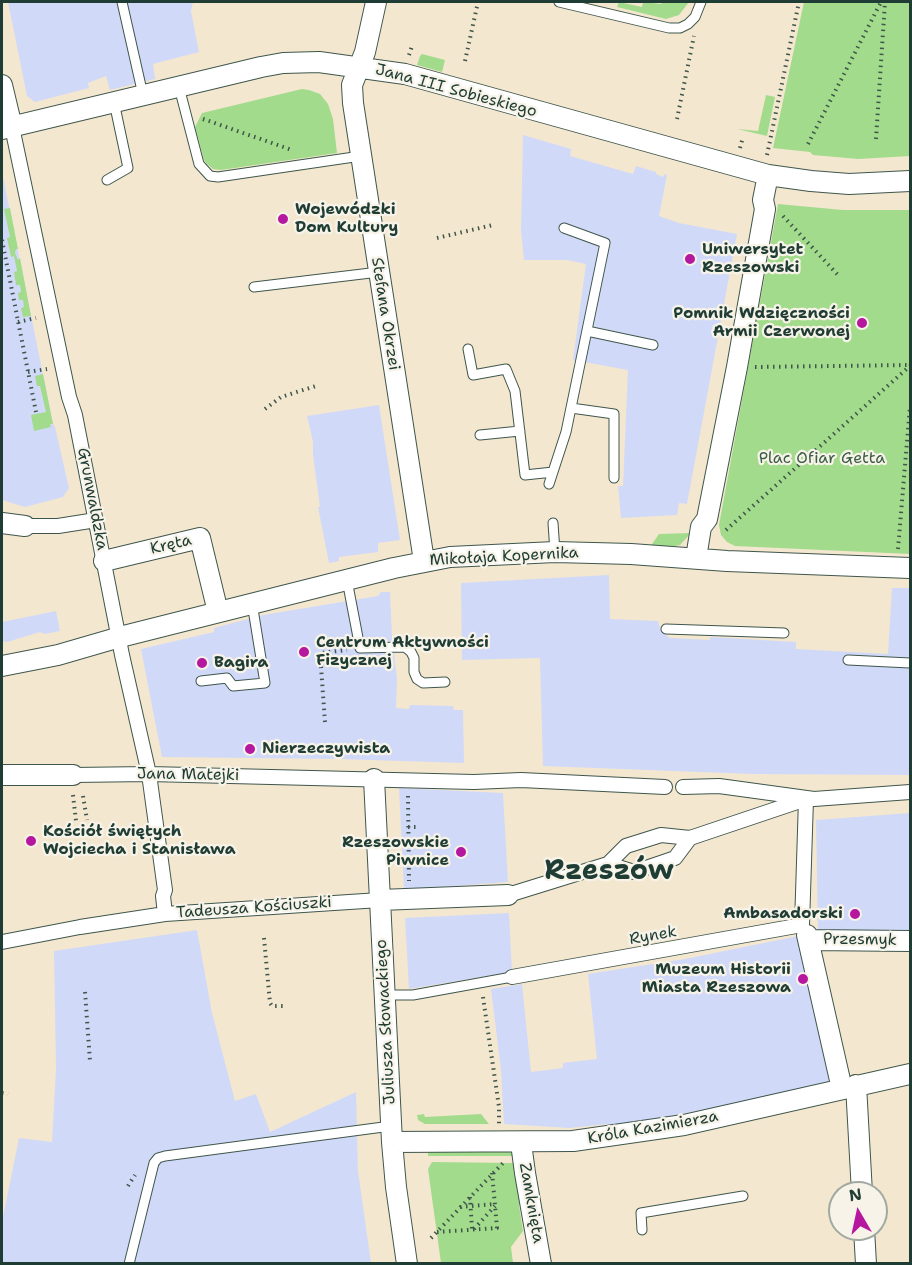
<!DOCTYPE html>
<html>
<head>
<meta charset="utf-8">
<style>
	body { margin:0 }
	#map { position:relative; width:912px; height:1265px; overflow:hidden; background:#f4e7d0; font-family:"Shantell Sans",sans-serif }
	canvas { display:block }
	.frame { position:absolute; inset:0; border:3px solid #1f3d34; pointer-events:none }
	.north { position:absolute; left:828px; top:1181px; width:60px; height:60px; box-sizing:border-box; background:#f7f3e8; border:2px solid #a1aaa0; border-radius:50%; rotate:351deg; font-size:16px; font-weight:700; line-height:24px; text-align:center; color:#1f3d34 }
	.north::after { content:''; display:block; margin:auto; width:21px; height:27px; background:#b5179e; clip-path:polygon(50% 0,100% 100%,50% 72%,0 100%) }
</style>
</head>
<body>
<div id="map">
<canvas width="912" height="1265"></canvas>
<div class="frame"></div>
<div class="north">N</div>
</div>
<script>
const ctx = document.querySelector('canvas').getContext('2d');
ctx.lineJoin = 'round';
function paint(path, color) { ctx.fillStyle = color; ctx.fill(path, 'evenodd'); }
const poly = rows => new Path2D(rows.map(r => 'M' + r).join(''));
function strokePath(path, color, width, dash) { ctx.strokeStyle = color; ctx.lineWidth = width; ctx.lineCap = dash ? 'butt' : 'round'; ctx.setLineDash(dash || []); ctx.stroke(path); }
function write(font, color, halo, rows, align = 'center') {
  ctx.font = font + ' "Shantell Sans",sans-serif'; ctx.lineWidth = 4.5; ctx.setLineDash([]); ctx.textBaseline = 'middle'; ctx.strokeStyle = halo; ctx.fillStyle = color; for (const [text, x, y, turn = 0] of rows) {
    ctx.save(); ctx.translate(x, y); ctx.rotate((+turn || 0) * Math.PI / 180); ctx.textAlign = isNaN(turn) ? turn : align; if (halo) ctx.strokeText(text, 0, 0); ctx.fillText(text, 0, 0); ctx.restore();
  }
}
const built = poly([
	[8,2,193,2,191,11,199,52,153,64,155,79,110,90,106,76,88,83,89,88,35,102,27,96],
	[523,135,571,149,570,156,633,174,636,166,656,172,656,174,663,177,665,174,667,175,659,216,679,223,737,234,687,504,679,503,677,515,621,518,618,486,623,486,628,370,573,360,586,264,567,260,524,260,521,231],
	[2,172,53,424,55,427,69,488,63,497,25,507,2,500],
	[379,405,400,540,378,543,378,552,339,557,339,561,329,563,318,507,320,507,313,455,313,442,307,416],
	[609,575,610,619,658,621,661,631,670,638,710,640,710,637,796,642,796,649,888,654,892,588,910,588,910,775,753,774,543,766,540,658,462,660,461,583],
	[381,592,390,592,392,638,397,679,396,708,409,709,410,705,453,706,454,710,463,710,464,763,339,759,162,757,141,649,214,632,214,628,263,615,378,596],
	[56,611,60,631,44,634,40,632,7,642,2,641,2,622],
	[399,788,503,793,508,882,404,890],
	[910,813,910,936,821,930,818,933,816,820],
	[509,913,512,972,409,989,405,918],
	[197,930,212,1013,235,1101,256,1094,270,1132,356,1092,358,1171,371,1263,2,1264,2,1222,19,1138,52,1142,56,1068,54,951],
	[798,936,836,1082,609,1129,607,1124,570,1128,504,1124,501,1070,491,989,522,984,531,1072,563,1068,563,1063,597,1059,588,974,685,959]
]);
const green = poly([
	[619,2,642,7,643,2,661,4,662,2,689,2,679,15,666,19,617,7],
	[804,2,910,2,910,156,858,159,813,155,810,152,773,148],
	[422,54,445,60,442,72,417,65,420,56],
	[302,89,309,90,320,94,328,104,333,119,337,153,221,170,213,169,207,164,204,160,195,127,202,113],
	[766,95,775,97,767,136,737,129,758,131],
	[778,204,843,210,910,210,910,554,735,546,727,542,721,535,719,525],
	[10,208,18,249,16,249,15,253,18,260,20,258,31,316,23,317,21,308,24,307,23,300,19,300,18,293,21,292,20,285,16,285,14,272,17,271,14,256,11,257,7,238,10,237,4,209],
	[43,374,53,424,50,424,51,427,34,431,31,415,46,412,40,386,37,386,35,376],
	[691,533,680,545,666,548,650,547,659,534],
	[424,1114,425,1117,481,1114,489,1124,425,1124,418,1120,417,1115],
	[428,1152,512,1152,514,1156,428,1156],
	[432,1162,513,1163,515,1165,523,1196,519,1205,523,1231,511,1247,513,1263,441,1263,428,1169]
]);
const path = poly([
	[409,55,412,46],
	[465,61,478,2],
	[203,119,292,150],
	[677,119,694,36],
	[876,139,885,2],
	[808,144,881,2],
	[740,148,743,137],
	[767,155,799,2],
	[783,216,838,275],
	[437,238,493,225],
	[2,240,36,412],
	[18,322,36,318],
	[755,367,910,365],
	[28,372,47,369],
	[265,409,281,397,319,385],
	[726,530,910,366],
	[898,549,910,406],
	[325,722,320,653,347,650],
	[73,795,76,821],
	[83,796,87,820],
	[408,796,409,881],
	[408,827,418,827],
	[264,938,270,1003,272,1006,283,1006],
	[85,992,90,1061],
	[483,997,499,1107,499,1124],
	[2,1093,8,1094],
	[128,1186,135,1175],
	[470,1197,472,1229],
	[460,1207,495,1204],
	[474,1229,495,1206],
	[437,1232,497,1228,492,1172],
	[431,1238,504,1162]
]);
const service = poly([
	[122,2,143,95],
	[559,2,669,28,680,28,688,24,695,17,701,2],
	[179,87,199,164,210,176,218,177,361,156],
	[107,180,128,168,114,102],
	[254,287,379,272],
	[587,331,653,345],
	[468,349,473,375,506,369,515,391,525,475,553,472],
	[571,408,614,414,614,478],
	[480,435,520,431],
	[549,484,566,432,605,243,564,228],
	[553,523,555,552],
	[347,580,360,648,405,647,411,652,414,658,414,672,417,679,423,683,445,682],
	[666,629,784,633],
	[848,660,910,663],
	[201,681,227,678,233,686,265,683,252,603],
	[385,995,413,995,512,977],
	[642,1230,641,1213,743,1196],
	[129,1264,154,1163,158,1158,165,1156,391,1126]
]);
const pedestrian = poly([
	[12,127,69,397,75,415,122,655,149,774,165,890,163,896,165,914],
	[25,526,58,526,96,520],
	[73,775,149,774,474,782,521,780,665,787],
	[683,787,719,786,814,799,910,792],
	[608,864,634,872,675,858,690,838],
	[508,895,608,864,626,846,661,835,690,838,806,799,802,925],
	[2,942,80,927,165,914,380,900],
	[512,977,802,925]
]);
const minor = poly([
	[376,2,365,52,352,85,353,103,424,561],
	[2,85,12,127],
	[2,129,261,67,283,63,319,62,405,74,768,175,811,181,849,184,910,181],
	[2,523,25,526],
	[696,558,701,527,707,519,737,367,765,209,763,200,768,175],
	[104,561,200,538,218,612],
	[2,666,58,655,120,637,394,568,450,557,555,552,631,554,727,561,910,568],
	[2,775,73,775],
	[374,779,392,1142,396,1187,407,1264],
	[380,900,508,895],
	[807,935,842,1089],
	[809,940,910,941],
	[856,1085,862,1193],
	[392,1142,573,1141,684,1125,910,1074],
	[521,1143,525,1173,541,1264],
	[864,1229,866,1264]
]);
const markers = [
	[283,219,6,"#b5179e"],
	[690,259,6,"#b5179e"],
	[862,323,6,"#b5179e"],
	[304,652,6,"#b5179e"],
	[202,663,6,"#b5179e"],
	[250,749,6,"#b5179e"],
	[31,841,6,"#b5179e"],
	[461,852,6,"#b5179e"],
	[855,914,6,"#b5179e"],
	[803,979,6,"#b5179e"]
];
const streetNames = [
	["Jana III Sobieskiego",456,91,15],
	["Stefana Okrzei",385,314,81],
	["Grunwaldzka",92,499,79],
	["Kręta",171,545,-13],
	["Mikołaja Kopernika",504,557,-3],
	["Jana Matejki",188,775,1],
	["Tadeusza Kościuszki",254,908,-4],
	["Rynek",653,936,-10],
	["Przesmyk",860,940,1],
	["Juliusza Słowackiego",386,1022,-93],
	["Króla Kazimierza",653,1128,-10],
	["Zamknięta",531,1203,80]
];
const poiNames = [
	["Wojewódzki",295,210],
	["Dom Kultury",295,228],
	["Uniwersytet",702,250],
	["Rzeszowski",702,268],
	["Pomnik Wdzięczności",850,314,"right"],
	["Armii Czerwonej",850,332,"right"],
	["Centrum Aktywności",316,643],
	["Fizycznej",316,661],
	["Bagira",214,663],
	["Nierzeczywista",262,749],
	["Kościół świętych",43,832],
	["Wojciecha i Stanisława",43,850],
	["Rzeszowskie",449,843,"right"],
	["Piwnice",449,861,"right"],
	["Ambasadorski",843,914,"right"],
	["Muzeum Historii",791,970,"right"],
	["Miasta Rzeszowa",791,988,"right"]
];
const parkNames = [
	["Plac Ofiar Getta",822,459]
];
const townNames = [
	["Rzeszów",609,872]
];
paint(built, '#d1d9f9');
paint(green, '#a3db8c');
strokePath(service, '#3f564b', 11);
strokePath(pedestrian, '#3f564b', 16);
strokePath(minor, '#3f564b', 22);
strokePath(path, '#3f564b', 4, [1.5, 4.5]);
strokePath(service, '#fff', 9);
strokePath(pedestrian, '#fff', 14);
strokePath(minor, '#fff', 20);
for (const [x, y, r, color] of markers) { const dot = new Path2D(); dot.arc(x, y, r, 0, 2 * Math.PI); ctx.fillStyle = color; ctx.fill(dot); strokePath(dot, '#f7f3e8', 2); }
write('16px', '#1f3d34', '#f7f3e8', streetNames);
write('bold 16px', '#1f3d34', '#f7f3e8', poiNames, 'left');
write('16px', '#395d46', '#f7f3e8', parkNames);
write('bold 28px', '#1f3d34', '#f7f3e8', townNames);
</script>
</body>
</html>
